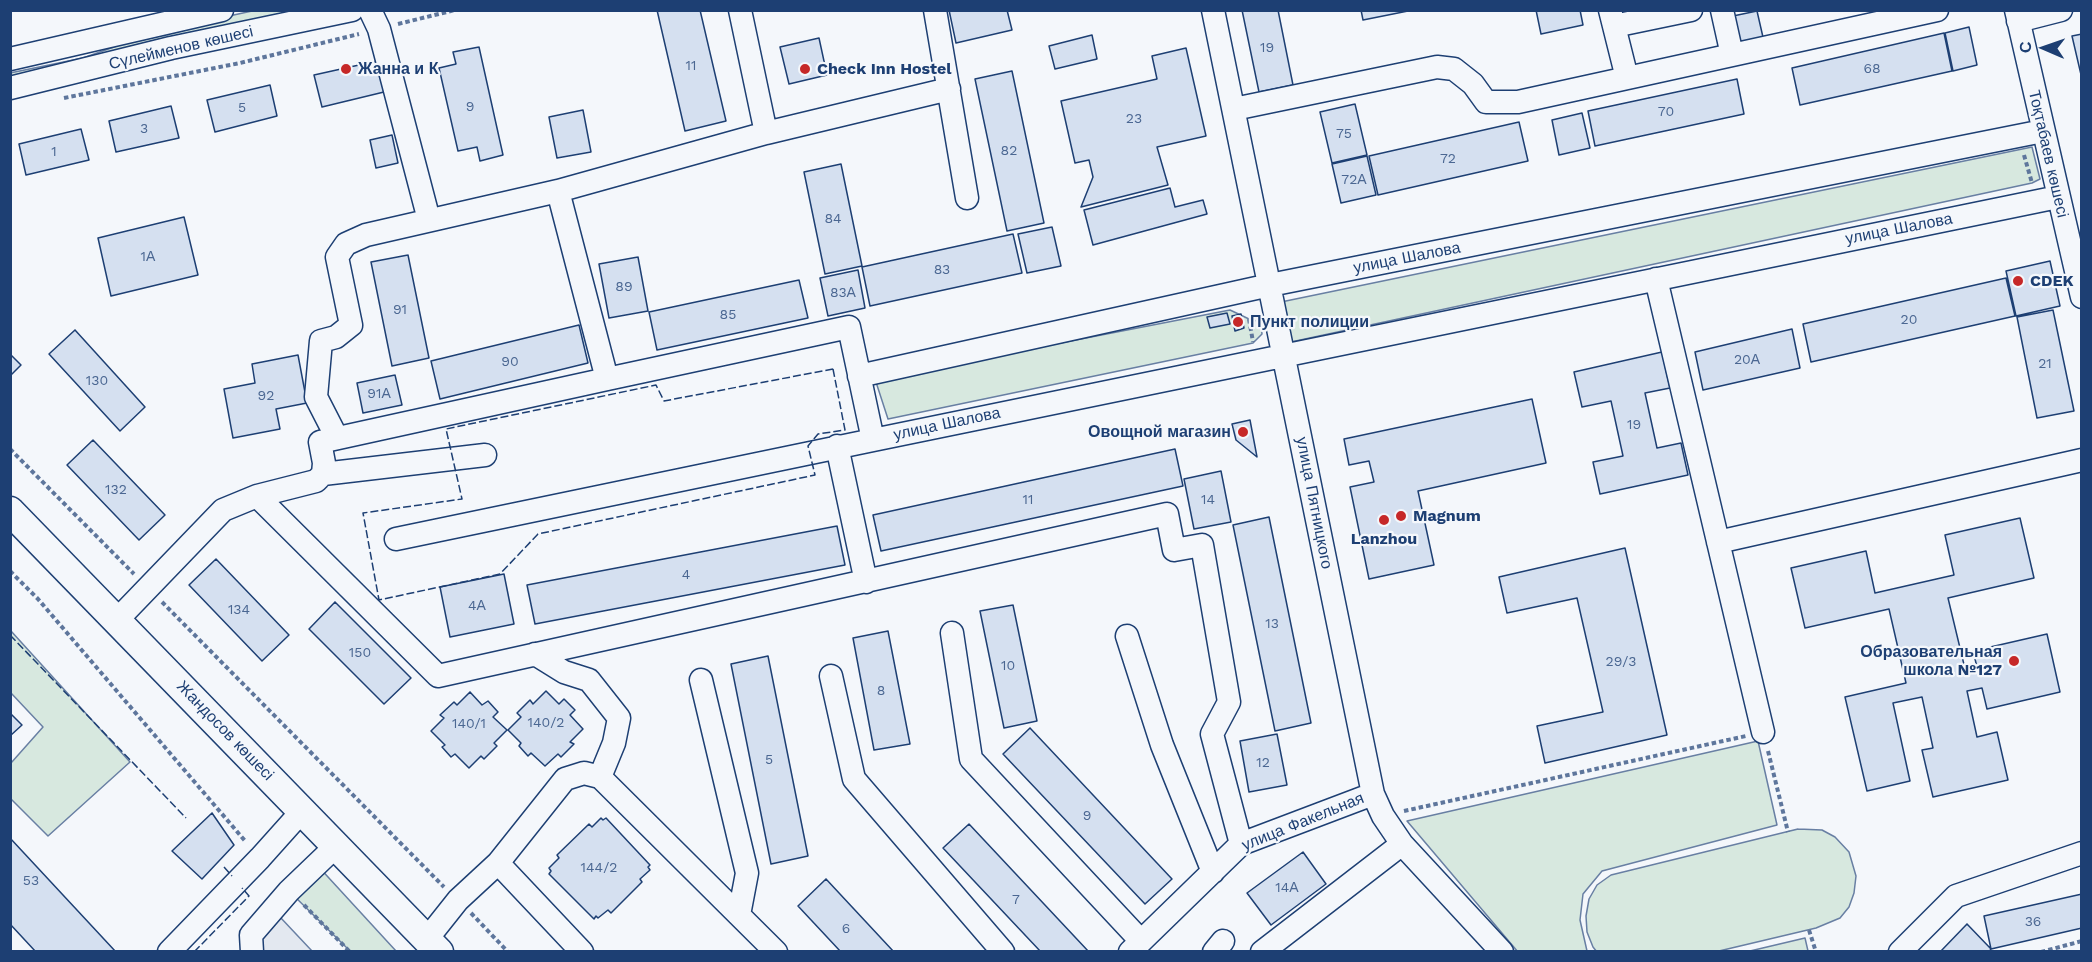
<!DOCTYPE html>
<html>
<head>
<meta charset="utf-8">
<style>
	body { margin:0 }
	#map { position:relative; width:2092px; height:962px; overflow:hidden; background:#f4f7fb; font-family:"Work Sans",sans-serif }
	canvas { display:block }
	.frame { position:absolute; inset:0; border:12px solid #1d3f73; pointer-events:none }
	.north { position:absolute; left:2014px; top:18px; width:60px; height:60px; -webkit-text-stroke:4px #f4f7fb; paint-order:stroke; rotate:272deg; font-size:16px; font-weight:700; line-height:24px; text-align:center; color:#1d3f73 }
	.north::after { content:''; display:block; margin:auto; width:21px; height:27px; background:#1d3f73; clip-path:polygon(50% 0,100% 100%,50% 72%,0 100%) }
</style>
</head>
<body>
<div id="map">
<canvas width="2092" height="962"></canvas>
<div class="frame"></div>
<div class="north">С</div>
</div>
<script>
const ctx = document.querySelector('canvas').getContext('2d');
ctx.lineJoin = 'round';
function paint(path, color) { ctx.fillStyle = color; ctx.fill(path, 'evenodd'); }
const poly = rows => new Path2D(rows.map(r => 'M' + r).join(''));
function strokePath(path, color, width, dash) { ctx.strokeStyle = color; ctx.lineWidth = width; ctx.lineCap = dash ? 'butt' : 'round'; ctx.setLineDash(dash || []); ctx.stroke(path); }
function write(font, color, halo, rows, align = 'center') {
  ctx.font = font + ' "Work Sans",sans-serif'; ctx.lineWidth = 4.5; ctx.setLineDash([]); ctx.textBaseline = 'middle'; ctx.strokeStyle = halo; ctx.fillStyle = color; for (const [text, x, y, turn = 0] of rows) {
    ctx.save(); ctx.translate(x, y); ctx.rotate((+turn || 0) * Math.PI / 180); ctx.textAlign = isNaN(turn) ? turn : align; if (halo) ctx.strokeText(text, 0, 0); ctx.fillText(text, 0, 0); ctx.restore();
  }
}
const green = poly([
	[252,11,326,11,11,82,10,73,83,58,156,32,252,11],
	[2032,147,2040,179,2032,183,1291,342,1281,302,2032,147],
	[1230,310,1249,319,1261,322,1262,334,1253,343,888,419,875,379,1230,310],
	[11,631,130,762,48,836,11,799,11,763,43,727,11,693,11,631],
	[1758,741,1777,825,1602,871,1583,894,1580,920,1587,951,1518,952,1407,821,1758,741],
	[1798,829,1822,830,1835,837,1849,852,1856,876,1854,893,1849,907,1840,918,1816,928,1719,951,1597,952,1593,947,1587,932,1586,916,1589,899,1597,885,1611,875,1798,829],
	[317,865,396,951,350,951,289,891,317,865],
	[1805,938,1808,951,1750,951,1805,938]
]);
const parking = poly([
	[280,917,312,951,243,952,280,917]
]);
const building = poly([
	[657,10,700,10,726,121,685,131,657,10],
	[949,10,1007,10,1012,30,956,43,949,10],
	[1242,10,1278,10,1293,85,1259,92,1242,10],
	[1361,10,1413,10,1363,20,1361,10],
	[1536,10,1580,10,1583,25,1541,34,1536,10],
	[1757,11,1765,46,1741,52,1733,16,1757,11],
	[1969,27,1977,65,1953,71,1945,33,1969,27],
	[1944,33,1952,71,1800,105,1792,68,1944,33],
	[2082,34,2082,79,2072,36,2082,34],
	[1092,35,1097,59,1055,69,1049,46,1092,35],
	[819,38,827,75,789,84,780,47,819,38],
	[479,47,503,155,480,161,477,147,458,151,439,68,456,64,453,52,479,47],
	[1186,48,1206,136,1157,147,1168,185,1081,207,1093,177,1089,160,1075,163,1061,101,1157,79,1152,56,1186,48],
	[377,61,384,92,322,107,314,75,377,61],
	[1012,71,1044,223,1007,231,975,79,1012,71],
	[1737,79,1744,114,1595,146,1588,111,1737,79],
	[270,85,277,116,215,132,207,100,270,85],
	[1355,104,1367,155,1332,163,1320,112,1355,104],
	[171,106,179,138,116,152,109,121,171,106],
	[583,110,591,152,557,158,549,117,583,110],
	[1582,113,1590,148,1559,155,1552,120,1582,113],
	[1519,122,1528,161,1378,195,1369,156,1519,122],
	[81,129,89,160,26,175,19,144,81,129],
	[392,135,398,163,376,168,370,140,392,135],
	[1367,156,1376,195,1341,203,1332,164,1367,156],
	[841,164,862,266,825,274,804,172,841,164],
	[1170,188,1175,207,1203,200,1207,214,1093,245,1084,210,1170,188],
	[184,217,198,275,111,296,98,238,184,217],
	[1052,227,1061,266,1027,273,1018,234,1052,227],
	[1013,234,1022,273,870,306,862,267,1013,234],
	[408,255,429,358,392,366,371,262,408,255],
	[638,257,648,311,609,318,599,264,638,257],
	[2050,261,2060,306,2016,316,2006,271,2050,261],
	[858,270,865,308,828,316,820,278,858,270],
	[2006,278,2015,316,1811,362,1803,324,2006,278],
	[799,280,808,318,657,350,649,312,799,280],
	[2053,310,2074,411,2037,418,2017,317,2053,310],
	[1227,313,1230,324,1210,328,1207,317,1227,313],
	[1241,314,1244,328,1235,331,1232,316,1241,314],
	[579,325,588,363,440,399,431,361,579,325],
	[1792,329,1800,368,1703,390,1695,352,1792,329],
	[75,330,145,407,120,431,49,354,75,330],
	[1662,352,1670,388,1645,393,1657,448,1681,443,1688,475,1600,494,1593,462,1623,456,1611,401,1582,407,1574,372,1662,352],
	[10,354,21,365,10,376,10,354],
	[298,355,307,403,276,409,280,429,233,438,224,389,255,383,252,364,298,355],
	[395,375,402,405,363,413,357,383,395,375],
	[1532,399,1546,463,1418,491,1434,565,1369,579,1350,487,1374,482,1369,461,1349,465,1344,439,1532,399],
	[1250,420,1257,457,1236,440,1232,424,1250,420],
	[93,440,165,515,139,540,67,465,93,440],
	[1175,449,1183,486,881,551,873,515,1175,449],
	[1221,471,1231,522,1194,529,1184,479,1221,471],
	[1269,517,1311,723,1275,731,1233,525,1269,517],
	[2020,518,2034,578,1948,598,1966,673,1978,671,1973,651,2047,634,2060,692,1987,709,1982,688,1967,691,1977,737,1997,732,2008,780,1933,797,1922,750,1933,748,1922,697,1893,703,1910,781,1867,791,1845,697,1906,683,1889,609,1805,628,1791,568,1866,551,1875,593,1954,575,1945,535,2020,518],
	[837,526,845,565,535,624,527,585,837,526],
	[1625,548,1667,735,1545,763,1537,726,1603,712,1577,598,1507,613,1499,577,1625,548],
	[216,559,289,635,262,661,189,585,216,559],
	[504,574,514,624,450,637,440,587,504,574],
	[335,602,411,678,384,704,309,629,335,602],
	[1013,605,1037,721,1004,728,980,611,1013,605],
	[888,631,910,744,874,750,853,638,888,631],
	[768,656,808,856,771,864,731,664,768,656],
	[546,691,559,704,564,699,575,710,570,715,583,729,570,742,574,744,561,757,558,754,545,766,531,753,528,756,519,746,521,743,508,730,521,717,517,713,530,700,533,704,546,691],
	[470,692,482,705,488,701,498,712,493,717,507,730,494,743,497,746,484,759,481,756,469,768,455,754,451,757,442,747,445,745,431,731,444,718,440,715,454,702,457,705,470,692],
	[10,713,22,725,10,736,10,713],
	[1030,728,1172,879,1145,904,1003,754,1030,728],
	[1277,734,1287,785,1249,792,1240,741,1277,734],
	[212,813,234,845,202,879,172,851,212,813],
	[601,818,603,820,606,818,650,865,648,867,650,870,640,879,642,882,611,913,608,910,598,918,596,916,594,919,549,874,551,871,549,868,559,858,557,855,589,824,592,827,601,818],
	[969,824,1089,952,1041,952,943,848,969,824],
	[10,838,116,952,36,952,10,924,10,838],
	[1303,852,1326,884,1271,925,1247,893,1303,852],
	[826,879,894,952,841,952,798,906,826,879],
	[2082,894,2082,928,1991,949,1984,916,2082,894],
	[1967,924,1991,949,1989,952,1940,952,1967,924]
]);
const path = poly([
	[398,24,455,10],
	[64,98,240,63,359,34],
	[2024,155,2032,183],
	[1249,319,1253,342],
	[10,449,134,574],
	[10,571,38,599,246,842],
	[162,602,444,887],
	[1768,751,1788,832],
	[1404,811,1746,736],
	[304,905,350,952],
	[471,913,508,952],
	[1809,930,1816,952],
	[2041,952,2082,941]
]);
const minor = poly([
	[370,10,379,29,429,220],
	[740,10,766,133],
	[935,10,967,198],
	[1213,10,1373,794,1383,816,1402,844,1502,952],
	[1610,10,1627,78],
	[1722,10,1732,55],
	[2016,10,2082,297],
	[2018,21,2061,10],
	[1614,26,1691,10],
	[10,59,222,10],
	[10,88,171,48,352,10],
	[1234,109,1437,67,1454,69,1473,84,1486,102,1518,102,1937,10],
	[558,191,607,379],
	[1656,279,1763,732],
	[859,376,1270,285,2043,131],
	[337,438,316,397,321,341,336,337,351,325,337,257,346,244,366,235,558,191,766,133,949,89],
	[837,446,866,582],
	[323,474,485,455],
	[257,496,438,676,1167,514,1174,550,1202,545,1229,702,1212,734,1241,844],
	[396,539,873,440],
	[1718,542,2082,460],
	[117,620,223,510,257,496,316,481,323,474,324,463,320,442,607,379,849,327,873,440,2058,197],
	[952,633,971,759,1141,941],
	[1127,636,1162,745,1213,872],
	[535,654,564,672,589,680,619,718,614,743,600,777],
	[831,676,854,779,1003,952],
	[701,680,747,873,739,915],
	[498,863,582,952],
	[427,939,458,900,498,863,565,779,584,773,600,777,776,952],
	[169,952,260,858,303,810],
	[252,952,251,935,289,891,337,845],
	[1130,952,1241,844,1373,794],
	[1214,952,1223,941],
	[1262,952,1402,844],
	[1900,952,1956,896,2082,853]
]);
const major = poly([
	[10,511,439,952]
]);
const fence = poly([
	[833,369,845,430,818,434,808,446,815,475,538,534,500,574,379,600,363,513,462,499,446,429,656,385,664,401,833,369],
	[10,635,186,818],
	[224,867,232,876],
	[194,952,249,896,242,888]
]);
const markers = [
	[346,69,6,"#c62828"],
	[805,69,6,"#c62828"],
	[2018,281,6,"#c62828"],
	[1238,322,6,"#c62828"],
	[1243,432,6,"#c62828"],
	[1401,516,6,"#c62828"],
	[1384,520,6,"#c62828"],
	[2014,661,6,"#c62828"]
];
const numberNames = [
	["19",1267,48],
	["11",691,66],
	["68",1872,69],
	["9",470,107],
	["5",242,108],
	["70",1666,112],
	["23",1134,119],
	["3",144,129],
	["75",1344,134],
	["82",1009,151],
	["1",54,152],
	["72",1448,159],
	["72А",1354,180],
	["84",833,219],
	["1А",148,257],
	["83",942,270],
	["89",624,287],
	["83А",843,293],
	["91",400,310],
	["85",728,315],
	["20",1909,320],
	["20А",1747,360],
	["90",510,362],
	["21",2045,364],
	["130",97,381],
	["91А",379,394],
	["92",266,396],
	["19",1634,425],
	["132",116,490],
	["11",1028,500],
	["14",1208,500],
	["4",686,575],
	["4А",477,606],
	["134",239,610],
	["13",1272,624],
	["150",360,653],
	["29/3",1621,662],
	["10",1008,666],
	["8",881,691],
	["140/2",546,723],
	["140/1",469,724],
	["5",769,760],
	["12",1263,763],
	["9",1087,816],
	["144/2",599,868],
	["53",31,881],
	["14А",1287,888],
	["7",1016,900],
	["36",2033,922],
	["6",846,929]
];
const streetNames = [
	["Сүлейменов көшесі",181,48,-13],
	["Тоқтабаев көшесі",2048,154,77],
	["улица Шалова",1899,229,-11],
	["улица Шалова",1407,258,-11],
	["улица Шалова",947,424,-12],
	["улица Пятницкого",1314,503,79],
	["Жандосов көшесі",225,731,46],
	["улица Факельная",1303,822,-22]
];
const poiNames = [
	["Жанна и К",358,69],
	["Check Inn Hostel",817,69],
	["CDEK",2030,281],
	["Пункт полиции",1250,322],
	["Овощной магазин",1231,432,"right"],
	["Magnum",1413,516],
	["Lanzhou",1384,539,"center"],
	["Образовательная",2002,652,"right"],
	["школа №127",2002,670,"right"]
];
paint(green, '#d7e8df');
strokePath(green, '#687fa3', 1.5);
paint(parking, '#e3e8f0');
strokePath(parking, '#687fa3', 1.5);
paint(building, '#d5e0f0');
strokePath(building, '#1d3f73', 1.5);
strokePath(minor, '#1d3f73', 25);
strokePath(major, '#1d3f73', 31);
strokePath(path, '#5e769c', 4, [4.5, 3]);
strokePath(minor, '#f4f7fb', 22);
strokePath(major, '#f4f7fb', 28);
strokePath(fence, '#1d3f73', 1.5, [8, 3]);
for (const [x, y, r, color] of markers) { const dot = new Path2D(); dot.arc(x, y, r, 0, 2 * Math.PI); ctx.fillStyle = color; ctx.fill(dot); strokePath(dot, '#f4f7fb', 2); }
write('14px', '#4b6792', null, numberNames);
write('16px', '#1d3f73', '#f4f7fb', streetNames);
write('bold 16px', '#1d3f73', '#f4f7fb', poiNames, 'left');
</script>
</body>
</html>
